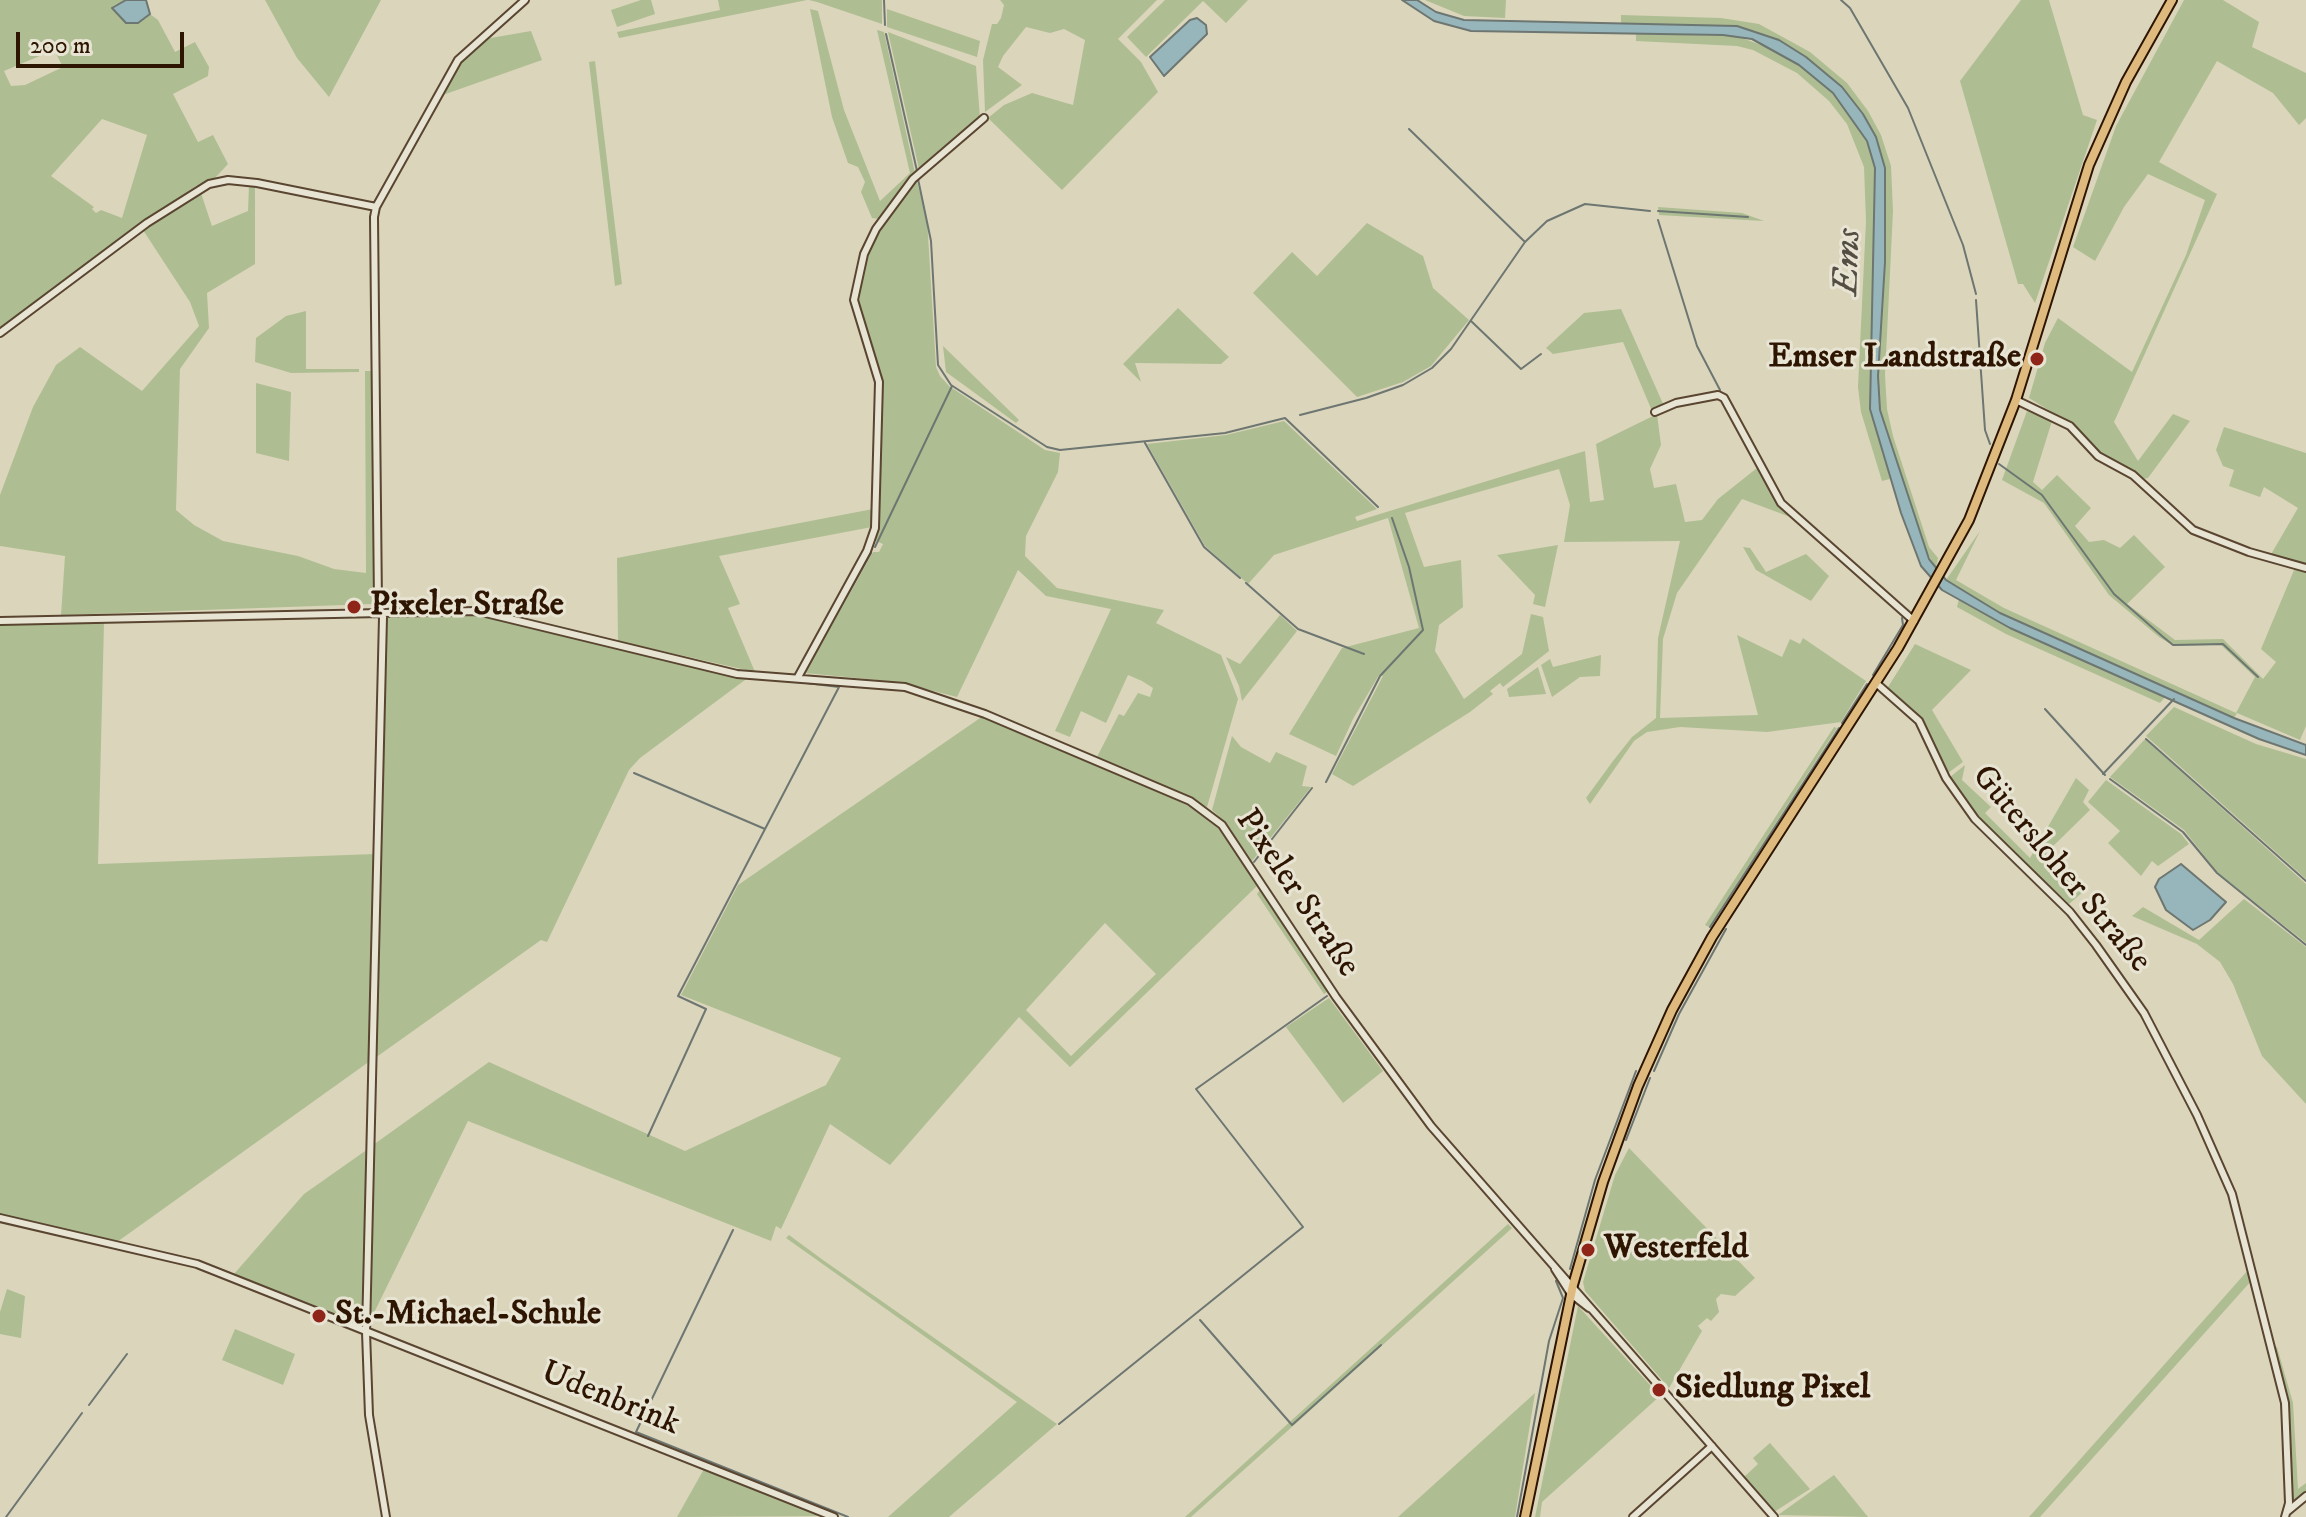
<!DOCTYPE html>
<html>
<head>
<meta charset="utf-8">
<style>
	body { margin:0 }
	#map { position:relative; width:2306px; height:1517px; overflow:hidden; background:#dbd5bb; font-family:"IM FELL DW Pica",serif }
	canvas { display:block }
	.scale { position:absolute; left:16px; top:32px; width:168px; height:36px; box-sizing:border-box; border:4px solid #2e1501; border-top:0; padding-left:10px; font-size:24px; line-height:28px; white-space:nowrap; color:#2e1501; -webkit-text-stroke:6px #e8e4d3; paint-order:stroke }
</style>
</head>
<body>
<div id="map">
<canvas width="2306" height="1517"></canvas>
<div class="scale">200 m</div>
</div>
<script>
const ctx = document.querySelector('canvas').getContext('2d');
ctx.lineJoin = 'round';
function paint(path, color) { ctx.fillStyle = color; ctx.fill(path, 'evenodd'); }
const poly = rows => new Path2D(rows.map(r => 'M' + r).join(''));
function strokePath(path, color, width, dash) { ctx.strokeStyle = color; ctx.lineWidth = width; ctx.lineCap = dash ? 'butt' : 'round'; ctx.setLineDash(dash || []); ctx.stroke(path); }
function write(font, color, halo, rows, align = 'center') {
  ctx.font = font + ' "IM FELL DW Pica",serif'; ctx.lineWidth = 6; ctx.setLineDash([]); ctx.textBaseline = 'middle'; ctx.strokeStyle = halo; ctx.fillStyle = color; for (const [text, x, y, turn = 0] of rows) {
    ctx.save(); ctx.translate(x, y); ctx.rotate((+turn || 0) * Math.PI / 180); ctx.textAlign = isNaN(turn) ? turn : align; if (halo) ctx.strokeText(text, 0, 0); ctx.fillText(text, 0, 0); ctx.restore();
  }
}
const green = poly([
	[0,0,126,0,113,6,145,19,150,14,158,20,175,52,195,42,209,67,208,76,173,94,198,142,213,135,228,164,215,178,196,186,146,221,0,331],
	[54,50,63,67,25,85,11,86,4,71],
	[102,119,147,135,122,218,101,210,96,213,92,209,94,207,51,176],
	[265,0,381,0,329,97,297,58],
	[641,0,651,0,655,14,617,27,611,10],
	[718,0,807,0,619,38,617,32,720,10],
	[809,0,882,0,882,24,817,2],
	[1000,0,1157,0,1118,39,1141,62,1158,92,1062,190,988,118,1004,105,1032,93,1073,105,1085,40,1064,29,1050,33,1026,27,1003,56,998,67,1022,85,985,112,983,60,992,24,997,24,1001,18,1004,5],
	[1165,0,1248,0,1226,23,1203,1,1146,57,1127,37],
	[1425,0,1506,0,1505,18,1464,16],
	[2021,0,2049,0,2083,115,2097,120,2035,303,2023,284,2018,284,1960,81],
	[2184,0,2223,0,2259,22,2252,47,2306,73,2306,118,2299,125,2273,93,2217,61,2159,162,2217,194,2114,422,2138,461,2173,414,2190,421,2148,478,2142,479,2100,454,2071,424,2029,398,2045,343,2058,318,2132,372,2186,255,2205,200,2148,174,2124,207,2095,261,2073,247,2116,126],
	[810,9,818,11,844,110,880,201,910,173,877,30,884,32,915,173,880,219,872,218,861,192,865,182,858,167,848,163,832,117],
	[887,9,980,41,977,57,887,27],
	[1621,15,1721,18,1759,24,1810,52,1847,83,1868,111,1881,135,1891,166,1893,211,1885,375,1887,409,1893,436,1929,547,1938,558,1936,568,1923,546,1880,410,1878,376,1885,168,1876,137,1842,87,1737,26,1621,23],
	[531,31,542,60,440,96,460,61,485,39],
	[888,32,976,66,980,118,919,169],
	[1636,34,1736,36,1770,48,1799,65,1833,93,1867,141,1875,168,1870,409,1890,479,1882,481,1861,412,1858,387,1866,221,1864,167,1847,124,1829,101,1797,73,1753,50,1737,46,1636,41],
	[595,61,622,284,615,286,589,62],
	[916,178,927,219,936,367,940,376,949,386,1045,450,1060,453,1058,472,1026,536,1025,556,1057,588,1164,610,1156,623,1221,655,1238,699,1207,807,1097,757,1119,714,1124,716,1138,693,1150,697,1153,688,1142,681,1128,675,1106,723,1081,711,1070,737,1055,731,1111,609,1046,596,1018,570,957,697,898,682,805,673,873,552,879,552,883,544,874,540,878,527,881,382,856,301,866,254,878,231],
	[249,185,255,185,255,264,207,293,209,328,180,369,176,510,194,525,223,541,298,556,334,569,366,573,365,371,372,371,373,604,61,615,65,556,0,546,0,495,33,407,56,365,80,347,142,391,199,326,190,302,143,230,200,190,212,226,248,211],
	[1658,207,1742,213,1764,221,1659,215],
	[1367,223,1423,256,1433,288,1469,320,1431,366,1403,382,1357,397,1253,293,1292,252,1317,276],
	[1178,308,1229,357,1221,364,1135,363,1141,382,1123,364],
	[1621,309,1664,406,1652,411,1623,342,1553,354,1546,348,1584,313],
	[306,311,306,369,359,369,359,372,291,373,255,362,256,338,286,316],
	[943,346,1019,420,1016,423,946,372],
	[256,383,291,392,289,461,256,453],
	[2027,411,2052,421,2033,482,2042,490,2057,475,2091,508,2075,526,2089,542,2104,540,2120,548,2134,535,2165,567,2127,604,2175,640,2223,639,2263,679,2276,662,2261,649,2297,563,2270,556,2298,508,2264,487,2260,497,2229,486,2234,470,2223,466,2216,450,2224,427,2306,453,2306,726,2300,740,2237,713,2234,718,2053,638,2000,613,1946,580,1980,531,1956,580,2004,608,2236,713,2255,677,2221,645,2174,646,2159,637,2109,595,2044,503,2002,480],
	[1657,414,1661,445,1650,469,1654,488,1676,484,1685,522,1702,520,1718,499,1757,468,1780,506,1793,518,1742,499,1677,593,1663,639,1660,718,1758,715,1737,635,1782,657,1790,639,1800,644,1803,638,1866,681,1841,722,1767,732,1680,727,1647,732,1634,741,1590,804,1586,798,1613,761,1632,737,1656,718,1658,638,1680,541,1564,542,1570,505,1559,469,1405,513,1424,567,1461,560,1463,607,1439,625,1435,651,1464,699,1522,654,1531,614,1543,617,1549,651,1503,687,1500,683,1490,691,1493,694,1470,712,1353,786,1332,774,1383,676,1379,675,1353,719,1336,756,1289,734,1342,648,1419,628,1388,518,1274,555,1248,584,1205,546,1147,444,1226,435,1284,421,1377,509,1355,517,1357,521,1585,451,1590,502,1604,500,1596,444],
	[873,509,872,527,719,556,740,604,728,608,755,672,618,641,617,558],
	[1558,545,1545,607,1533,604,1535,595,1497,555],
	[1743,547,1750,548,1766,572,1806,554,1829,576,1811,601,1756,570],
	[1959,599,2010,628,2165,697,2160,703,2006,634,1957,607],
	[477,614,685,665,749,677,640,758,629,770,547,942,541,940,375,1058,385,618,391,615],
	[1280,615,1297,631,1242,701,1239,686,1226,657,1240,664],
	[104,623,98,864,375,854,370,1061,117,1242,0,1214,0,625],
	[1915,644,1971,670,1932,710,1963,762,1948,773,1921,720,1888,687],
	[1601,655,1600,676,1580,677,1552,697,1541,665,1550,659,1553,667],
	[1538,667,1546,694,1509,697,1507,689],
	[2174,707,2256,744,2306,759,2306,879,2146,736],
	[983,716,1187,805,1219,829,1258,885,1070,1067,1019,1017,890,1165,830,1124,781,1229,776,1226,771,1241,468,1121,369,1323,373,1145,489,1062,685,1151,826,1085,841,1058,681,995,738,885],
	[1105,923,1156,974,1071,1056,1026,1010],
	[1834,727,1837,728,1709,927,1705,925],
	[1232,736,1241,747,1270,763,1276,752,1307,766,1302,786,1311,787,1252,861,1225,822,1212,810],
	[2145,739,2306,884,2306,943,2218,873,2184,830,2110,777],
	[1965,765,1962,780,1991,807,1985,813,2030,858,2076,778,2089,790,2083,802,2090,810,2046,853,2083,892,2069,904,1978,818,1950,777],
	[2106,780,2181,834,2189,844,2158,866,2152,861,2141,876,2108,843,2120,831,2088,802],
	[1261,888,1328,991,1324,994,1257,894],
	[2244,899,2306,947,2306,1104,2262,1056,2233,984,2220,962,2197,944,2132,916,2143,907,2199,940],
	[1329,998,1383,1071,1343,1103,1286,1027],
	[1629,1148,1755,1278,1735,1296,1721,1294,1716,1299,1719,1312,1711,1321,1707,1318,1698,1326,1702,1331,1669,1388,1585,1291,1583,1282,1615,1175],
	[368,1149,364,1321,360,1323,234,1274,304,1194],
	[1508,1224,1512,1228,1293,1426,1191,1517,1185,1517],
	[789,1235,823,1260,1057,1424,949,1517,888,1517,1017,1402,786,1238],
	[2249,1269,2252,1280,2040,1517,2029,1517],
	[7,1289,25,1296,21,1338,0,1334,0,1312],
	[1578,1306,1660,1396,1542,1502,1540,1517,1535,1517],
	[235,1329,295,1354,283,1385,222,1360],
	[2273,1346,2277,1347,2293,1403,2298,1489,2306,1483,2306,1493,2296,1502,2291,1501,2288,1404],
	[1535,1393,1515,1517,1398,1517],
	[1770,1443,1810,1489,1774,1512,1744,1477,1758,1464,1753,1458],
	[704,1469,795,1506,819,1516,677,1517],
	[1834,1475,1868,1517,1778,1515]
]);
const water = poly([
	[126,0,146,0,150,14,138,23,126,23,112,8,126,0],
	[1402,0,1417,0,1436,12,1464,20,1737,26,1779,40,1806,57,1842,87,1863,114,1876,137,1885,168,1885,262,1878,376,1880,410,1929,559,1946,580,2000,613,2234,718,2306,745,2306,755,2259,739,2010,628,1942,590,1921,566,1901,513,1870,409,1875,168,1867,141,1833,93,1799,65,1752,39,1723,35,1471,31,1434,21,1402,0],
	[1197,18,1206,25,1207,34,1164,76,1150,57,1190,20,1197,18],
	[2181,864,2226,902,2210,920,2193,930,2166,910,2155,887,2159,879,2181,864]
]);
const stream = poly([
	[884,0,885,25],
	[1841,0,1850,8,1908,108,1963,245,1976,294],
	[886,34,917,171],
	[1409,129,1525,242],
	[918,179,931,241,938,365,951,385,1047,447,1060,450,1225,433,1285,418,1378,507],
	[1658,211,1748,217],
	[1658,220,1697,346,1720,390],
	[1976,300,1985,430,1990,444],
	[1471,321,1521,369,1541,354],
	[1300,415,1366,398,1403,385,1432,368,1451,349,1525,242,1547,221,1585,204,1650,211],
	[1145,443,1204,547,1240,578],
	[1999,464,2042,495,2114,594,2162,636,2173,645,2223,644,2258,677],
	[875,547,952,386],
	[1246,583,1298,629,1364,654],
	[817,649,871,553],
	[1873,675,1903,625,1902,618],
	[2045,709,2105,775],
	[1842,723,1867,684],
	[2146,739,2306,881],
	[634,773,765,829],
	[2103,774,2174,699],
	[2110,779,2183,832,2217,873,2306,945],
	[1326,782,1380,676,1423,630,1409,567,1392,518],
	[1254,862,1312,788],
	[1710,927,1839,728],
	[1654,1071,1679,1014,1726,929],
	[648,1136,706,1009,678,996,839,687,798,682],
	[1626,1140,1650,1078],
	[733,1230,636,1432,848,1517],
	[1570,1269,1595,1180,1636,1071],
	[1200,1320,1292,1425,1381,1345],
	[89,1405,127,1354],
	[1059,1424,1303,1227,1196,1089,1327,996],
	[6,1517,82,1413],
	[1517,1517,1549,1341,1563,1298,1556,1281]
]);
const minor = poly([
	[0,333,147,223,209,184,228,180,257,183,376,207],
	[2016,400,2070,426,2098,456,2133,475,2193,530,2249,552,2306,568],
	[1655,412,1676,403,1718,395,1724,398,1781,503,1914,621],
	[0,621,477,611,737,674,905,687,985,714,1190,801,1222,825,1336,997,1431,1126,1774,1517],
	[798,677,867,551,875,528,879,382,854,300,864,254,876,229,913,179,984,118],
	[1876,683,1919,721,1946,778,1975,819,2070,912,2096,945,2144,1013,2197,1115,2232,1194,2285,1403,2289,1503,2285,1517],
	[0,1218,197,1264,834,1517],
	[1555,1269,1571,1294,1589,1308],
	[2288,1511,2306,1496],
	[386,1517,369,1415,366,1332,383,617,378,604,374,217,376,207,458,60,525,0],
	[1633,1517,1712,1446]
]);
const major = poly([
	[1525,1517,1573,1285,1603,1182,1638,1086,1672,1010,1712,937,1898,648,1969,520,2016,400,2089,165,2126,82,2172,0]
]);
const markers = [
	[2037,359,8,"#8f2418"],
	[354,607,8,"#8f2418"],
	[1588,1250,8,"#8f2418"],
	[319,1316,8,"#8f2418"],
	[1659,1390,8,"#8f2418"]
];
const poiNames = [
	["Emser Landstraße",2021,359,"right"],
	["Pixeler Straße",370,607],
	["Westerfeld",1604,1250],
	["St.-Michael-Schule",335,1316],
	["Siedlung Pixel",1675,1390]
];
const streetNames = [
	["Gütersloher Straße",2060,870,50],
	["Pixeler Straße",1296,894,56],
	["Udenbrink",610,1400,22]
];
const waterNames = [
	["Ems",1850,262,-88]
];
paint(green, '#aebe92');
paint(water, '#97b6bb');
strokePath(water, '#6d7671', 2);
strokePath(stream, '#6d7671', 2);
strokePath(minor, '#594530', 10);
strokePath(major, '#2e1501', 12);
strokePath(minor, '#e8e4d3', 6);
strokePath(major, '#deba7e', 8);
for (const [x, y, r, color] of markers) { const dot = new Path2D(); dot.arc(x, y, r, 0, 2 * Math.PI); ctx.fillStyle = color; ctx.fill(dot); strokePath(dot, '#e8e4d3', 3); }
write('bold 34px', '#2e1501', '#e8e4d3', poiNames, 'left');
write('34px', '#2e1501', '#e8e4d3', streetNames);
write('italic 36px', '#534d42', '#e8e4d3', waterNames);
</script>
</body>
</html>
